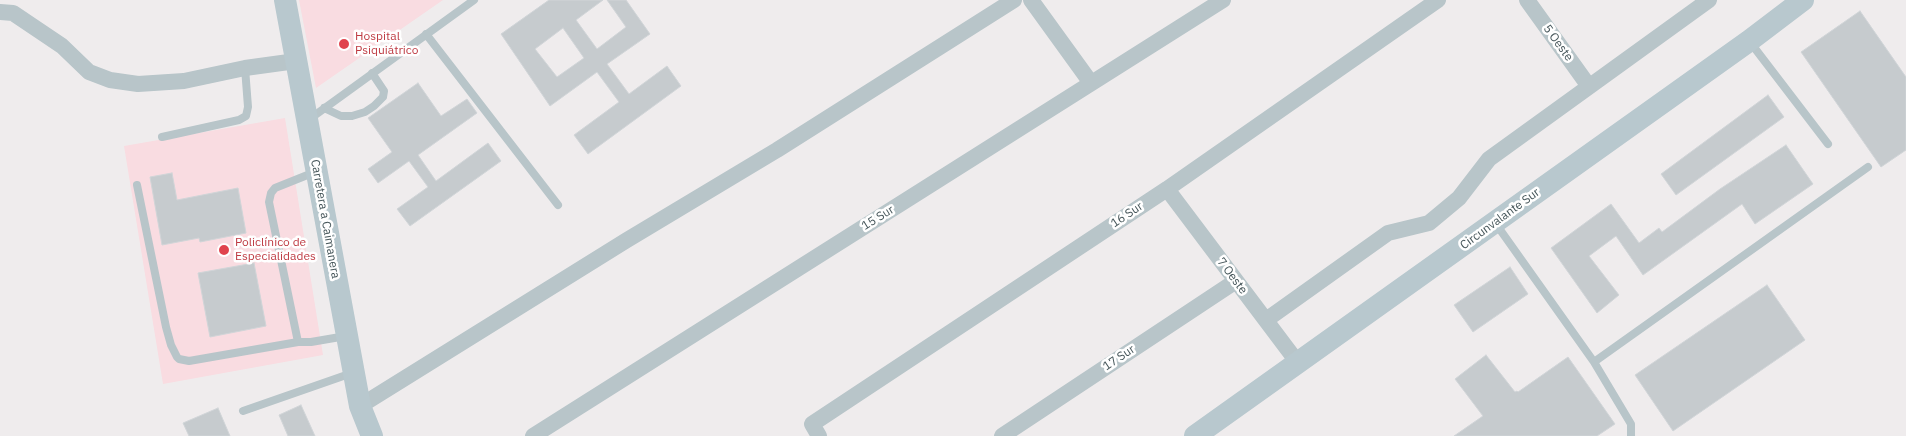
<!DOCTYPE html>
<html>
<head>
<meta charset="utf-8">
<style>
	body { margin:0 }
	canvas { display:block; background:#efeced }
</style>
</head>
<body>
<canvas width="1906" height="436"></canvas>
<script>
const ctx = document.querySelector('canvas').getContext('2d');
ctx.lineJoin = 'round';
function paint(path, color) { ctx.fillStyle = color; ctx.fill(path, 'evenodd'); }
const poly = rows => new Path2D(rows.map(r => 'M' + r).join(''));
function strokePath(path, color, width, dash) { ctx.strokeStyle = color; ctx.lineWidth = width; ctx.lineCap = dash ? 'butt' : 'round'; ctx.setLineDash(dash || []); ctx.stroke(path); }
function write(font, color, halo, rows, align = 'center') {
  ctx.font = font + ' "IBM Plex Sans",sans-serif'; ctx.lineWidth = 5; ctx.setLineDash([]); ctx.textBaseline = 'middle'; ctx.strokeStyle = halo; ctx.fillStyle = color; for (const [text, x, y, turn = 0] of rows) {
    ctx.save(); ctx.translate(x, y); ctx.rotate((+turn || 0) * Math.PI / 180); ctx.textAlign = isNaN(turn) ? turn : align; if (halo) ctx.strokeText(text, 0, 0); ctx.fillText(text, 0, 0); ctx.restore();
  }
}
const medical = poly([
	[299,0,443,0,316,88],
	[285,118,323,355,163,384,124,146]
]);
const building = poly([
	[549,0,603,0,576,20,597,49,626,27,607,0,626,0,650,34,607,64,629,94,667,66,681,86,588,154,574,135,619,102,597,72,550,106,501,34,549,0],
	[563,28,584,58,557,77,535,49,563,28],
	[1860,11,1906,77,1906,150,1881,167,1801,52,1860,11],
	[418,83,441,116,467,99,477,113,418,155,436,181,488,143,501,161,410,226,397,209,428,187,409,161,378,183,368,169,392,152,368,118,418,83],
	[1768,95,1784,117,1676,195,1661,174,1768,95],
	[1786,145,1813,184,1755,224,1742,204,1643,275,1616,236,1589,256,1619,295,1597,313,1551,248,1611,204,1639,243,1659,228,1662,232,1720,189,1786,145],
	[172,173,177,200,238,188,246,233,200,242,199,238,162,245,150,177,172,173],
	[254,263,266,326,210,337,198,273,254,263],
	[1510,267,1528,294,1473,332,1454,305,1510,267],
	[1767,285,1805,340,1673,431,1635,375,1767,285],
	[1486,355,1515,392,1517,391,1518,392,1568,357,1615,424,1597,436,1454,436,1483,416,1455,379,1486,355],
	[301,405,315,436,288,436,279,415,301,405],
	[218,408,230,436,189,436,183,423,218,408]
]);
const service = poly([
	[426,34,558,205],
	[1750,42,1828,144],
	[324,108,341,116,352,116,365,112,374,106,383,97,384,91,372,73],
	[311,118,474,0],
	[162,137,239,120,246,116,248,107,245,68],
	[315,172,275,188,271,193,269,202,298,342,311,342,346,336],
	[137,185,166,327,171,345,177,357,179,359,189,361,298,342],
	[1496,224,1594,362,1631,424,1631,436],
	[1594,362,1868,167],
	[243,411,352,373]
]);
const minor = poly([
	[1031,0,1091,83],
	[1527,0,1588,85],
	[0,12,13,13,62,46,89,72,110,80,138,84,184,81,245,68,296,61],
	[1167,189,1298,363],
	[1266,320,1388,233,1429,223,1459,198,1489,159,1709,0],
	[360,406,627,240,777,150,1014,0],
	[533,436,1223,0],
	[819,436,812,424,1167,189,1438,0],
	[1002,436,1236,281]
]);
const secondary = poly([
	[285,0,360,406,372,436],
	[1195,436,1749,41,1803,0]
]);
const markers = [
	[344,44,6,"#e0444e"],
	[224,250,6,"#e0444e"]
];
const healthNames = [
	["Hospital",355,37],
	["Psiquiátrico",355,51],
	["Policlínico de",235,243],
	["Especialidades",235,257]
];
const streetNames = [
	["5 Oeste",1558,43,54],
	["16 Sur",1127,215,-34],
	["15 Sur",878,218,-32],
	["Carretera a Caimanera",325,219,80],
	["Circunvalante Sur",1500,219,-36],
	["7 Oeste",1232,276,53],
	["17 Sur",1119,358,-34]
];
paint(medical, '#f9dce1');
paint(building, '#c6cbce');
strokePath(building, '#d1d5d8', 1);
strokePath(service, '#b8c5c9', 8);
strokePath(minor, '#b8c5c9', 16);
strokePath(secondary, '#b8c8ce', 22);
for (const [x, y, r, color] of markers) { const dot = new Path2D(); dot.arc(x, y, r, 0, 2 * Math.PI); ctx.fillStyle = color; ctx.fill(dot); strokePath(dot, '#fff', 2); }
write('12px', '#be3a42', '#fff', healthNames, 'left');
write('12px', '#455559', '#fff', streetNames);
</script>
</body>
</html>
